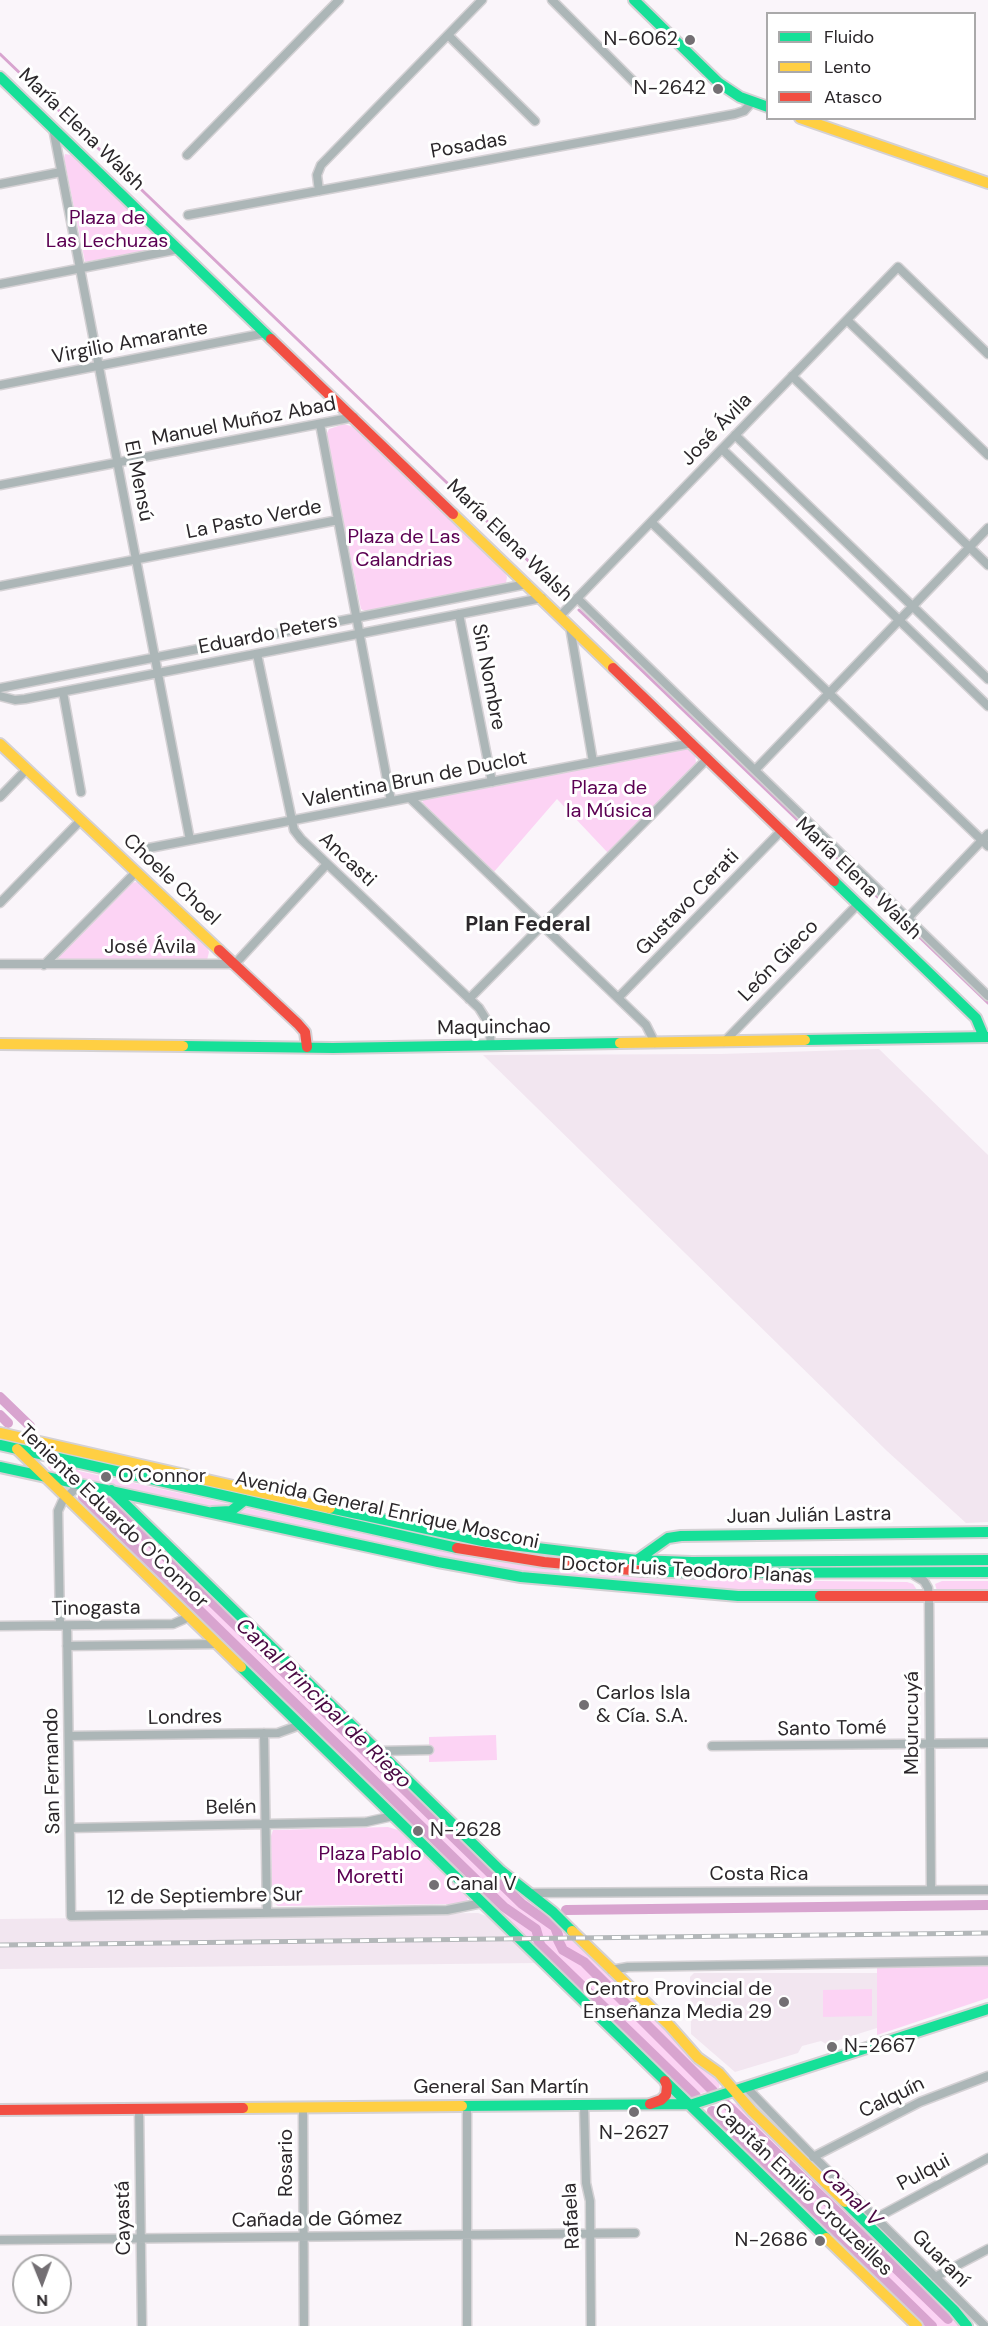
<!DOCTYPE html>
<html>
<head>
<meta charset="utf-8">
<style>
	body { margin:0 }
	#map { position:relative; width:988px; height:2326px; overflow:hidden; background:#faf5fa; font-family:"DM Sans",sans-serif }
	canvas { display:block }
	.legend { position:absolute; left:766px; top:12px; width:210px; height:108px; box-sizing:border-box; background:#fff; border:2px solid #aaa9aa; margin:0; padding:8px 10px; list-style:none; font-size:18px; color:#2b272a }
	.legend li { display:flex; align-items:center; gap:12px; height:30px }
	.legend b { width:30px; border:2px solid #aaa9aa }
	.north { position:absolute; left:12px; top:2254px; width:60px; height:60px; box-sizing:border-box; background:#fff; border:2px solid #aaa9aa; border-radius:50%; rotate:179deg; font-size:16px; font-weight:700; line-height:24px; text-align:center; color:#2b272a }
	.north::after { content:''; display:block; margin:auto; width:21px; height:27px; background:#736f73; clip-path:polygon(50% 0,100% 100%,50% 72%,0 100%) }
</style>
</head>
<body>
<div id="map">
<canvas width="988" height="2326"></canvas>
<ul class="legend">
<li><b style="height:8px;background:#16e098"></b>Fluido</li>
<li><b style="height:8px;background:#ffcf43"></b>Lento</li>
<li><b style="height:8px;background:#f24e42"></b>Atasco</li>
</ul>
<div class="north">N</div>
</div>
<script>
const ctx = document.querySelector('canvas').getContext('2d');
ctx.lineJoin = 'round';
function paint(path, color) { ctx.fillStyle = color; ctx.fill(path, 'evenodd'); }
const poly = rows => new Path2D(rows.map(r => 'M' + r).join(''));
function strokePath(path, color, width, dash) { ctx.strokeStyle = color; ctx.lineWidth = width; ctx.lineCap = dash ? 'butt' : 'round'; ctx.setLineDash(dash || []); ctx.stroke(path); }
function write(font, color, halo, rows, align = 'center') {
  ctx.font = font + ' "DM Sans",sans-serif'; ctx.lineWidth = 6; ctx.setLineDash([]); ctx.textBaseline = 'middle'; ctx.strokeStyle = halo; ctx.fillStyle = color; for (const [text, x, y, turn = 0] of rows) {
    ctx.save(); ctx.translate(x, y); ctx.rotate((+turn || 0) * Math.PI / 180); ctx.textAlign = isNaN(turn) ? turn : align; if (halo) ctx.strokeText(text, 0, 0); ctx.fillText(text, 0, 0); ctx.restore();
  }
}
const built = poly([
	[879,1049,988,1155,988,1522,966,1523,887,1451,483,1055,721,1054],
	[478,1913,489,1917,538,1963,0,1969,0,1919],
	[694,1973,877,1973,877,2028,826,2044,821,2041,802,2046,798,2053,735,2072,691,2034,690,1977]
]);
const green = poly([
	[65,154,71,155,161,241,162,248,85,262,64,158],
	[344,424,357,428,504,570,507,577,506,583,503,585,367,612,361,609,326,435,329,429],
	[684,749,692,750,695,753,696,763,608,853,557,799,493,873,423,803,422,800,427,797],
	[136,882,144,885,207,947,209,952,207,960,205,962,59,960,58,956,130,883],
	[50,1462,75,1466,79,1471,229,1504,219,1510,55,1474,48,1468],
	[85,1491,114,1499,497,1874,544,1910,699,2064,713,2073,720,2082,719,2088,689,2097,77,1499,80,1492],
	[246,1508,472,1558,566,1572,653,1579,907,1582,913,1584,917,1590,767,1593,565,1578,469,1565,239,1514],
	[942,1581,988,1581,988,1591,937,1591,935,1584],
	[496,1735,497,1760,429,1762,429,1737],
	[388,1827,398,1830,467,1897,468,1902,463,1904,278,1906,274,1903,272,1897,271,1836,273,1830],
	[988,1965,988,1998,877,2035,877,1967],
	[872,1989,872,2016,823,2017,823,1990],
	[724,2102,738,2104,961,2326,923,2326,708,2117,708,2109]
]);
const stream = poly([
	[0,54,566,597],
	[579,610,988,1003]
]);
const canal = poly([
	[0,1397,30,1426],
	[0,1415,8,1423],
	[83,1497,504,1907,536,1929,538,1936],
	[107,1500,522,1904,555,1927,558,1935],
	[566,1910,988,1905],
	[538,1940,541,1946,696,2096],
	[558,1940,563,1950,584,1962,713,2091],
	[726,2104,948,2319],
	[712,2111,932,2326]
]);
const street = poly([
	[552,0,636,84],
	[448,35,535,121],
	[53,128,190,840],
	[187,155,339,0],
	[0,184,61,172],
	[319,191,317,175,321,165,482,0],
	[188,215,735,114,744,111,752,102],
	[0,284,179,249],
	[847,320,988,455],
	[792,376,988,565],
	[0,385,266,333],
	[320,424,391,801],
	[735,435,988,679],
	[722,449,988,706],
	[0,485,354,417],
	[651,522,988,846],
	[0,586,338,520],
	[577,598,988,996],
	[459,614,492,782],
	[560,616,898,267,988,354],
	[570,627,593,762],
	[257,654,294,830,301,839,479,1008,489,1024,491,1046],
	[0,688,527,584],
	[63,692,81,792],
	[0,696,15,700,25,699,542,598],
	[755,770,988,528],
	[0,797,27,769],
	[410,798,646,1025,655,1043],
	[144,849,692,743],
	[0,903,81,820],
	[908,918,988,834],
	[0,964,235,964,327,864],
	[44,965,136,872],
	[618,998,782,830],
	[469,999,708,758],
	[724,1042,858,904],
	[914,1575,924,1581,928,1588,929,1597,931,1890],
	[60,1625,58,1511,63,1500,81,1484],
	[0,1626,173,1624,189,1617],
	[67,1626,71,1916,447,1910,482,1903],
	[67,1646,217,1644],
	[264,1733,267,1913],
	[69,1736,278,1733,300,1725],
	[712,1746,988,1743],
	[379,1751,429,1750],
	[70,1828,366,1822,393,1816],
	[530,1893,988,1890],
	[611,1970,628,1967,988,1961],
	[746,2087,808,2151,985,2326],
	[584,2105,586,2183,590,2201,591,2326],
	[303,2107,304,2326],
	[139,2109,142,2326],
	[813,2157,920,2102,988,2076],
	[876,2218,988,2158],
	[0,2240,635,2233],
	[935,2277,988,2249],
	[467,2326,467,2106]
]);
const fast = poly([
	[634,0,719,83,740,97,768,107],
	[0,77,271,339],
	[834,881,976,1018,984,1037],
	[805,1040,988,1037],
	[183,1046,333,1048,620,1043],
	[0,1445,457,1548],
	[0,1467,438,1562,521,1577,738,1596,820,1596],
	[111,1490,501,1871,553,1912,572,1931],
	[330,1508,487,1542,637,1560,692,1562,988,1560],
	[212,1512,231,1511,245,1500],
	[637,1560,668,1538,681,1536,988,1532],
	[642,1571,702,1573,988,1572],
	[241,1667,826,2238],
	[462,2106,693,2104,988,2009],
	[845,2202,954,2310,967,2326]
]);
const slow = poly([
	[800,118,988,183],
	[453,514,613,668],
	[0,744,219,950],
	[620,1043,805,1040],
	[0,1044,183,1046],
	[0,1433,330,1508],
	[17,1449,241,1667],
	[572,1931,669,2025,698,2058,719,2073,752,2111,845,2202],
	[243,2108,462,2106],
	[826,2238,917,2326]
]);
const jam = poly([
	[271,339,453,514],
	[613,668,834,881],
	[219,950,298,1024,305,1032,307,1047],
	[457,1548,544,1562,642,1571],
	[820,1596,988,1596],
	[650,2104,661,2100,666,2095,667,2086,665,2081],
	[0,2110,243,2108]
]);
const rail = poly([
	[0,1945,988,1933]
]);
const markers = [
	[690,40,6,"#736f73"],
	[718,89,6,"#736f73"],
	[106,1477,6,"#736f73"],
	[584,1705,6,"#736f73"],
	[418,1831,6,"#736f73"],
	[434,1885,6,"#736f73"],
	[784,2002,6,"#736f73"],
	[832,2047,6,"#736f73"],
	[634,2112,6,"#736f73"],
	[820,2241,6,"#736f73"]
];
const poiNames = [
	["N-6062",678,40,"right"],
	["N-2642",706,89,"right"],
	["O´Connor",118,1477],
	["Carlos Isla",596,1694],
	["& Cía. S.A.",596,1717],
	["N-2628",430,1831],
	["Canal V",446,1885],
	["Centro Provincial de",772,1990,"right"],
	["Enseñanza Media 29",772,2013,"right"],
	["N-2667",844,2047],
	["N-2627",634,2134,"center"],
	["N-2686",808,2241,"right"]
];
const streetNames = [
	["María Elena Walsh",81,130,44],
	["Posadas",469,146,-10],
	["Virgilio Amarante",130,343,-11],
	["Manuel Muñoz Abad",244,422,-11],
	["José Ávila",717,430,-46],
	["El Mensú",138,481,79],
	["La Pasto Verde",254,520,-11],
	["María Elena Walsh",509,541,44],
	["Eduardo Peters",268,635,-11],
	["Sin Nombre",488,677,79],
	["Valentina Brun de Duclot",415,780,-11],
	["Ancasti",347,860,43],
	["María Elena Walsh",858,879,44],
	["Choele Choel",171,880,43],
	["Gustavo Cerati",688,903,-46],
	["José Ávila",150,948],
	["León Gieco",779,961,-46],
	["Maquinchao",494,1028,-1],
	["Avenida General Enrique Mosconi",387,1511,12],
	["Juan Julián Lastra",809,1516,-1],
	["Teniente Eduardo O'Connor",113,1517,44],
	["Doctor Luis Teodoro Planas",687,1571,3],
	["Tinogasta",96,1609,-1],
	["Londres",185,1718,-1],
	["Mburucuyá",913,1723,-90],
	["Santo Tomé",832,1729,-1],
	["San Fernando",53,1771,-91],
	["Belén",231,1808,-1],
	["Costa Rica",759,1875],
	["12 de Septiembre Sur",205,1897,-1],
	["General San Martín",501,2088],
	["Calquín",892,2098,-26],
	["Rosario",287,2163,-90],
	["Pulqui",924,2173,-28],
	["Capitán Emilio Crouzeilles",803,2190,44],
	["Rafaela",572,2216,-93],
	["Cayastá",124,2218,-91],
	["Cañada de Gómez",317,2220,-1],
	["Guaraní",940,2259,45]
];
const parkNames = [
	["Plaza de",107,219],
	["Las Lechuzas",107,242],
	["Plaza de Las",404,538],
	["Calandrias",404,561],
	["Plaza de",609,789],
	["la Música",609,812],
	["Plaza Pablo",370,1855],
	["Moretti",370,1878]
];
const neighbourhoodNames = [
	["Plan Federal",528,925]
];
const waterNames = [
	["Canal Principal de Riego",323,1704,44],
	["Canal V",851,2198,44]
];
paint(built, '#f2e6f0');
paint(green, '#fcd3f4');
strokePath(stream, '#d8a4cf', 3);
strokePath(canal, '#d8a4cf', 10);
strokePath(street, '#d4d1d4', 11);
strokePath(fast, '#d4d1d4', 14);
strokePath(slow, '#d4d1d4', 14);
strokePath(jam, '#d4d1d4', 14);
strokePath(street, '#acb6b7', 8);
strokePath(fast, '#16e098', 10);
strokePath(slow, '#ffcf43', 10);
strokePath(jam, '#f24e42', 10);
strokePath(rail, '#b3b7b9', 5);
strokePath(rail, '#fff', 3, [9]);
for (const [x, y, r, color] of markers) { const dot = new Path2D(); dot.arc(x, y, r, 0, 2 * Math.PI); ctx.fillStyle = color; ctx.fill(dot); strokePath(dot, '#fff', 2); }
write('20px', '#2b272a', '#fff', poiNames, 'left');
write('20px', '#2b272a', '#fff', streetNames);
write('20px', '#5b0052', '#fff', parkNames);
write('bold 21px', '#2b272a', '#fff', neighbourhoodNames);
write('italic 21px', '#490842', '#fff', waterNames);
</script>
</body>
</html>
